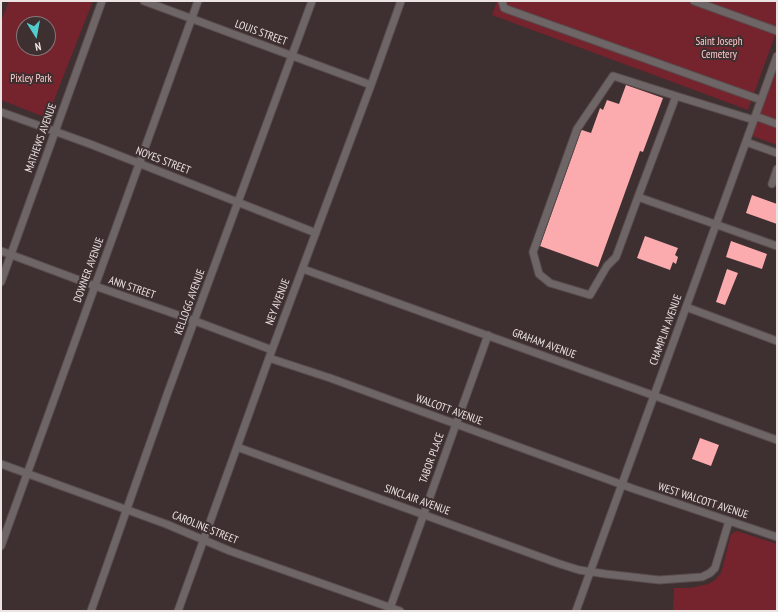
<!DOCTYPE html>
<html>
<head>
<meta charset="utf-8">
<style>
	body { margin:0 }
	#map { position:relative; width:778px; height:612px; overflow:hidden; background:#3e2f30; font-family:"PT Sans Narrow",sans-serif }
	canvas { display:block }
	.frame { position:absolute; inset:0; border:2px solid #ece3e3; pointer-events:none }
	.north { position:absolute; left:16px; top:16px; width:40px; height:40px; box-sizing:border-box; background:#3e2f30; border:1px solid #847778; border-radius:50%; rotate:169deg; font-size:11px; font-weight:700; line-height:16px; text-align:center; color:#ece3e3 }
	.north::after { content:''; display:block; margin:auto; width:14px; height:18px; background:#52cdcf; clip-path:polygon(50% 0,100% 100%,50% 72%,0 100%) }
</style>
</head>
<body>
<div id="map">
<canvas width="778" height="612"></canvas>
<div class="frame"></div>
<div class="north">N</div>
</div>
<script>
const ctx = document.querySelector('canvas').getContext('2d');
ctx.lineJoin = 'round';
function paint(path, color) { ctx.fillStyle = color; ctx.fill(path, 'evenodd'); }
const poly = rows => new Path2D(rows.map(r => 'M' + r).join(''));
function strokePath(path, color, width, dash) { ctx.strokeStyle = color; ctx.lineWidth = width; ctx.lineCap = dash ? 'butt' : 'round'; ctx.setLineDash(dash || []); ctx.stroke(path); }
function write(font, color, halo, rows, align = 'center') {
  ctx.font = font + ' "PT Sans Narrow",sans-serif'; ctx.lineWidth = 4; ctx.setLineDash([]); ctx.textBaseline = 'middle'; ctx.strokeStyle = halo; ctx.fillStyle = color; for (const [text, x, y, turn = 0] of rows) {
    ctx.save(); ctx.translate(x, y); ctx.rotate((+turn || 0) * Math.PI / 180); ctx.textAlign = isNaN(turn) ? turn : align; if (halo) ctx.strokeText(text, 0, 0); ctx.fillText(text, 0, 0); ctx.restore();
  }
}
const green = poly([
	[9,1,93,1,47,118,1,100,1,21],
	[24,24,48,24,48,48,24,48],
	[497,1,777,1,777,30,748,110,492,15],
	[777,65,777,145,752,136],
	[737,531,777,544,777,611,673,611,674,588,690,588,708,584,715,580,721,573,731,534]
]);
const building = poly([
	[626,85,663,98,643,152,640,151,598,267,540,246,581,131,582,130,591,133,600,108,603,110,607,100,619,104],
	[752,195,777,204,777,224,746,213],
	[645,236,678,248,675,255,678,257,676,264,673,262,670,270,637,258],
	[731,241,767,254,762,269,726,257],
	[727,269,738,273,725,305,716,302],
	[700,438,719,445,711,466,692,459]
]);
const minor = poly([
	[144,1,371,85],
	[502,1,504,8,509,10,761,100],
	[694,1,777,31],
	[1,112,90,144,316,233],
	[755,116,777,124],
	[754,120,676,96,638,197,777,246],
	[746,142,777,153],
	[772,184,777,169],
	[638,197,616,257,607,266,590,295,550,283,539,274,533,252,577,129,613,76,676,96],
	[1,251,95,286,195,321,272,350],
	[303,269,777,440],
	[1,282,102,1],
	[686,307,777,341],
	[269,358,330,378,634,489,777,537],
	[237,447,557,563,579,570,606,574,659,580,702,577,710,573,715,568,729,521],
	[1,464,166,524,230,551,400,611],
	[1,546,198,1],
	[91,611,168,392,312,1],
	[178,611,269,358,371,85,401,1],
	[389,611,488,335],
	[576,611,777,56]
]);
const streetNames = [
	["LOUIS STREET",261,33,20],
	["MATHEWS AVENUE",41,138,-70],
	["NOYES STREET",163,161,21],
	["DOWNER AVENUE",89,270,-70],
	["ANN STREET",132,288,19],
	["KELLOGG AVENUE",190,302,-70],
	["NEY AVENUE",278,302,-69],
	["CHAMPLIN AVENUE",666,330,-70],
	["GRAHAM AVENUE",544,344,20],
	["WALCOTT AVENUE",449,410,20],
	["TABOR PLACE",432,458,-70],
	["SINCLAIR AVENUE",417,500,20],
	["WEST WALCOTT AVENUE",703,501,18],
	["CAROLINE STREET",205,528,22]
];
const parkNames = [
	["Saint Joseph",719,42],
	["Cemetery",719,55],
	["Pixley Park",31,79]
];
paint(green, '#75232d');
paint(building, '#fbaaad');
strokePath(minor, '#5a4c4d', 9);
strokePath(minor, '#6d6566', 7);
write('11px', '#ece3e3', '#3e2f30', streetNames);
write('11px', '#fecacb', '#3e2f30', parkNames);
</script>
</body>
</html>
